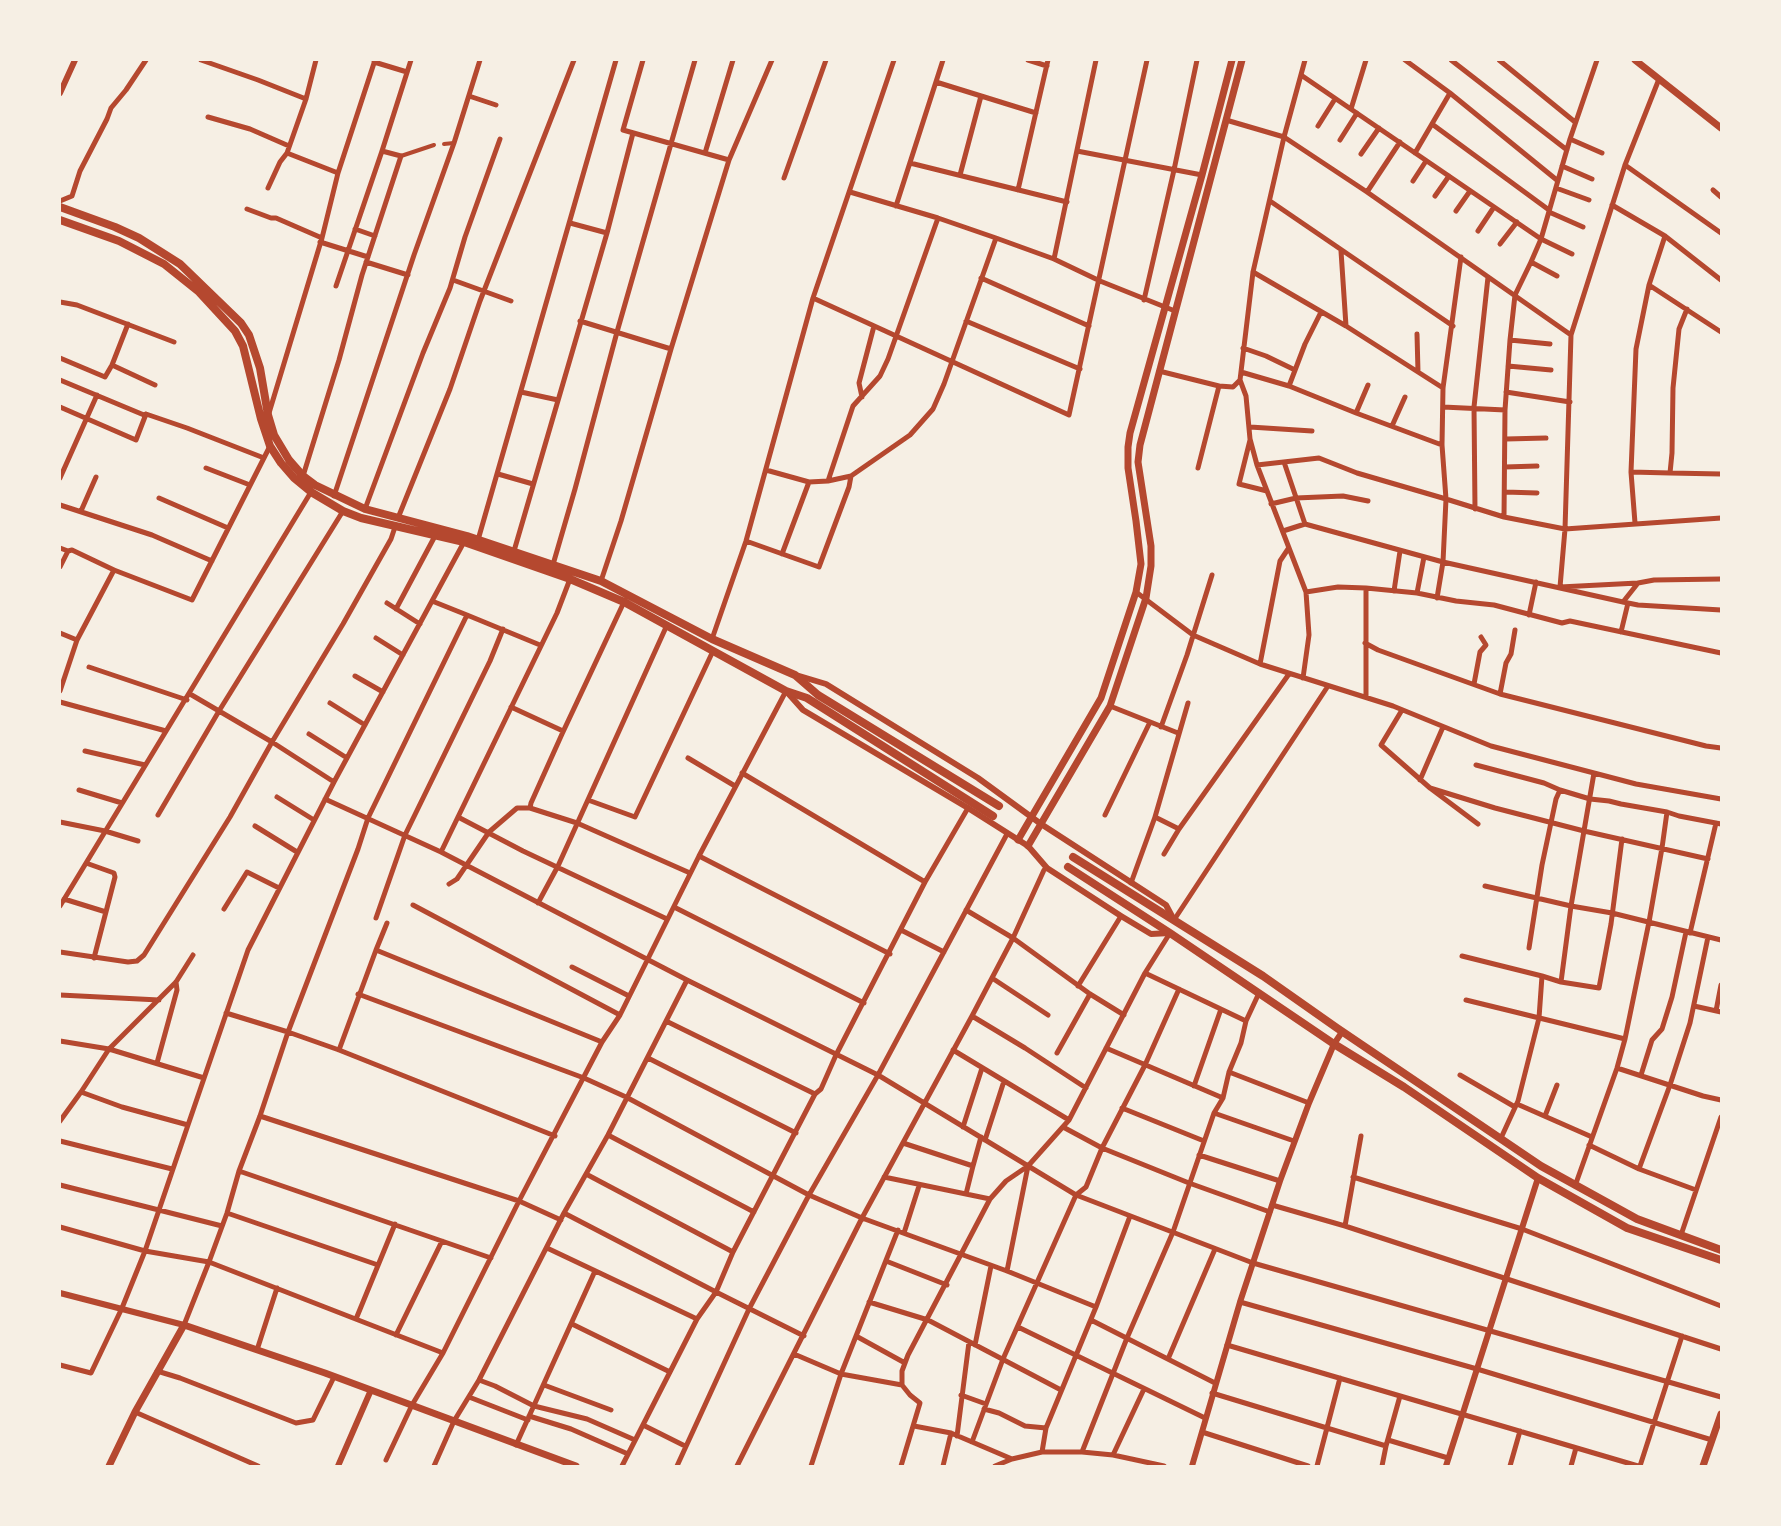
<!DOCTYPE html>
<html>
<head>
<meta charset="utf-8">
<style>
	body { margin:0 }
	#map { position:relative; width:1781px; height:1526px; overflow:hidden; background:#f6efe4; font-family:"Titillium Web",sans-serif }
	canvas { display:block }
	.frame { position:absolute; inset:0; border:61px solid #f6efe4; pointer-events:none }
</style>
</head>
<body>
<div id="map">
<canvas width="1781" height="1526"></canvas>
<div class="frame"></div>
</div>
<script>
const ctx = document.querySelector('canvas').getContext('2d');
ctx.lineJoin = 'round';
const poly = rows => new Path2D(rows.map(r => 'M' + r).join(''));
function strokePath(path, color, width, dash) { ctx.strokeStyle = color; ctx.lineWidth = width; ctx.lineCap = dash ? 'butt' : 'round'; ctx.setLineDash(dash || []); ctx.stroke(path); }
const pedestrian = poly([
	[444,144,454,143],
	[401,156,434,145]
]);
const minor = poly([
	[201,60,258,80,306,99],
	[316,60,306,99,287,153,338,173],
	[643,60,623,130,729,160],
	[1028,60,1047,66],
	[1405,60,1450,93,1558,181],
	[1451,60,1567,150],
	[1499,60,1575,122],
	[374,62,407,72],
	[1301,75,1541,239,1572,254],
	[936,82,1036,113],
	[469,96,496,105],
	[1351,109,1366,60],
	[208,117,250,129,289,146],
	[1226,120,1284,137,1367,192,1571,335],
	[1432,124,1549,210],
	[1318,126,1335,99],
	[1570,139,1602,153],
	[1340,140,1357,113],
	[1077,151,1202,175],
	[705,153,733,60],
	[1415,153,1450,93],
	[1361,154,1379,128],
	[910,163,1067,202],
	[1625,165,1721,233],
	[1562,166,1592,179],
	[960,175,981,96],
	[784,178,826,60],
	[1413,181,1426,161],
	[268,188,280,162,287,153],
	[1556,188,1589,200],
	[1018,190,1048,60],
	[1713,190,1721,197],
	[850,192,938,218,996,238,1054,259,1100,281,1175,311],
	[1367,192,1400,142],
	[1435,196,1449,176],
	[60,201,72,196,80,171,107,119,111,108,126,90,146,60],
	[1270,201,1453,326],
	[1612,205,1665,236,1721,280],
	[896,206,943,60],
	[247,209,271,218,276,218,322,238],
	[1456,211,1470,191],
	[1549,212,1583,227],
	[570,223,607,233],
	[355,229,375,236],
	[1478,231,1494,207],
	[320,242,368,257],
	[1500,244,1517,222],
	[1341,251,1346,326],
	[1054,259,1096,60],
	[366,262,408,275],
	[1531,262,1557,276],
	[1253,272,1346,326,1443,388],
	[981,278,1089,326],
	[453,280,511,301],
	[1649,285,1721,332],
	[336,286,382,151],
	[813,298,1069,415,1147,60],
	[1144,300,1174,170,1197,60],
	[60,302,77,305,174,342],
	[1687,309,1679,329,1673,388,1672,453,1670,473,1721,474],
	[580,321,671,349],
	[966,321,1080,369],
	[1417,334,1418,372],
	[1510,340,1550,344],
	[1243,348,1266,356,1295,370],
	[60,358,105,377,112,365,128,324],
	[112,365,155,385],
	[1508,366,1551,370],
	[1159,371,1219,386,1233,387,1240,380],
	[1241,372,1289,386,1356,413,1442,445],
	[60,380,144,415,146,414,187,428,264,458],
	[1289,386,1305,344,1321,312],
	[521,392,558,400],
	[1506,392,1570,402],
	[862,397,859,383,874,326],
	[60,407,136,440,146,414],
	[1443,407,1505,410],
	[269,413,322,238,338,173,375,60],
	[1356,413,1368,385],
	[1392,426,1405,397],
	[1250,427,1312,431],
	[1506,439,1546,438],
	[1250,440,1239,484,1267,491],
	[1284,462,1305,524],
	[1257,465,1319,458,1357,473,1446,499,1442,445,1443,388,1461,257],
	[1505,467,1537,466],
	[206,468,250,485],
	[1198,468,1219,386],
	[766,470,809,482,828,481,851,476,910,435,933,409,944,384,996,238],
	[1631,472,1670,473],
	[498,474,533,484],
	[303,476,339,360,362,275,401,156,382,151,411,60],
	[60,478,97,395],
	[828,481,853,406,880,376,888,359,938,218],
	[1505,492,1537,493],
	[334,496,414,255,454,143,480,60],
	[159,498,228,528],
	[1271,504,1296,498,1343,496,1368,501],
	[60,505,152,535,212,561],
	[365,509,423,353,450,288,465,237,500,139],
	[1475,509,1474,407,1488,277],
	[81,511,96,477],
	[1504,517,1505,410,1510,340,1515,295,1531,262,1541,239,1570,139,1597,60],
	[398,518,450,389,480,301,574,60],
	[1635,523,1631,472,1636,349,1649,285,1665,236],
	[1283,531,1305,524,1443,562,1623,602,1638,605,1721,610],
	[478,540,616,60],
	[746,541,819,567,849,487,851,476],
	[60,548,68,551],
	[514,551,607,233,633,133],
	[782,554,809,482],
	[60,567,68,551,72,550,114,570],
	[552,568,575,489,617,332,695,60],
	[601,581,621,521,671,349,729,160,772,60],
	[1638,583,1560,587,1565,529,1571,335,1625,165,1659,79],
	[1394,591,1400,551],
	[1136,592,1193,635,1260,664,1393,706,1491,746,1636,784,1721,799],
	[1306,592,1338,587,1366,588,1417,593,1456,601,1494,605,1562,623,1570,621,1721,653],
	[1417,593,1424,557],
	[1437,598,1443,562,1446,499,1504,517,1565,529,1721,518],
	[624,602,562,734,531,803,530,808,577,823,690,873],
	[1623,602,1638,583,1654,580,1721,579],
	[387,603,420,624],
	[396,609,435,536],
	[467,615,540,645],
	[1529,615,1536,582],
	[1621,632,1628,603],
	[60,633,77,640],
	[376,638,403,655],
	[712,639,746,541,813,298,894,60],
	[1365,643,1378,650,1500,694,1706,746,1721,748],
	[1260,664,1280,561,1288,549],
	[89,667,187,700],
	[355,676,383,692],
	[1303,678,1309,635,1306,592,1257,465,1250,439,1246,396,1240,380,1253,272,1284,137,1305,60],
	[1474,684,1480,652,1486,645,1481,637],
	[60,691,77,640,114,570,192,600,270,446],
	[1500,694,1506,663,1511,654,1515,630],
	[1366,697,1366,588],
	[60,702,166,731],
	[330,703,365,725],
	[1110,706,1178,733],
	[511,707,563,731],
	[1402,710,1381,745,1430,788,1478,824],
	[1161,727,1187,655,1212,575],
	[309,734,347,758],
	[85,751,145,765],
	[688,758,735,786],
	[1476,765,1544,783,1560,790,1590,799,1609,801,1621,804,1667,812,1679,816,1721,824],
	[742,773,925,882],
	[1420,780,1443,727],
	[334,782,432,601],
	[1430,788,1495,808,1584,831,1708,859],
	[79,790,122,803],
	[277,797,314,820],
	[325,799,441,852,687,980,878,1075,1076,1195,1253,1263,1721,1397],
	[588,800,635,817,713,651],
	[158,815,219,711,343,511],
	[1105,815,1150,722],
	[458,817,523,851,667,919],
	[1155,817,1188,703],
	[60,822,105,831,138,841],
	[255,826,297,852],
	[441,852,557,613,570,579],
	[1164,854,1179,829],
	[699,856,890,954],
	[86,863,114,873,115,877,94,958],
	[1131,883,1155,817,1179,829,1289,674],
	[449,884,457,879,489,832,517,808,530,808],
	[1485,886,1571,906,1612,913,1721,940],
	[64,899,106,912],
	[538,903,558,866,667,625],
	[413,905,620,1015],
	[60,906,311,492],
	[674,907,864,1003],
	[224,909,247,872,279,888],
	[966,910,1013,938,1090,994,1124,1015],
	[376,918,405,835,490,661,503,629],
	[1174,920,1328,686],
	[901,930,944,952],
	[1690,933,1716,823],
	[1529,948,1542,865,1556,799,1560,790],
	[376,950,387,923],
	[60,952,128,962,137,961,144,955,230,817,272,742,343,624,391,539,395,527],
	[1462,956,1542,976,1561,982,1599,988,1611,924,1622,839],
	[572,967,629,996],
	[1145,973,1246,1021],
	[992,978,1048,1015],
	[1561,982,1571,906,1594,773],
	[1078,986,1121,916],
	[358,994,584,1078,626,1097,809,1195,862,1218,1007,1271,1096,1307,1046,1428,1042,1452],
	[60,995,159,1000],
	[1466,1000,1625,1039],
	[1694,1006,1721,1012],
	[1716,1011,1721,985],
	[226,1013,288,1032,339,1050,555,1136],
	[972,1016,1025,1048,1086,1088],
	[666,1021,815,1094],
	[60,1041,109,1049,204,1078],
	[1106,1048,1223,1098],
	[339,1050,376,950,602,1042],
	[953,1050,1069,1120],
	[1057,1053,1090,994],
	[648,1058,796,1133],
	[157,1063,177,990,176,982],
	[1617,1068,1703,1096,1721,1100],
	[1229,1072,1309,1103],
	[1460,1075,1515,1107],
	[1641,1075,1652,1040,1662,1029,1672,997,1686,932],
	[1194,1086,1221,1009],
	[81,1092,122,1107,188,1125,248,950,334,782,272,742,190,694],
	[1517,1104,1592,1137],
	[1122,1108,1204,1141],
	[1214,1113,1294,1141],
	[260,1116,519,1201,561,1220],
	[1545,1116,1557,1085],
	[60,1121,81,1092,109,1049,176,982,193,955],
	[963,1127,982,1068],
	[1063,1127,1102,1148,1145,1065,1179,989],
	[608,1135,754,1212],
	[1501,1138,1518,1101,1539,1018,1542,976],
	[985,1140,1004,1081],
	[60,1141,172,1169],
	[903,1143,973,1166,981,1137],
	[1589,1145,1639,1169,1696,1190],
	[1199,1155,1280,1181],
	[1639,1169,1670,1085,1690,1023,1708,937],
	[239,1171,491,1258],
	[586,1174,733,1252],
	[884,1177,990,1199],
	[1353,1177,1522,1229,1721,1306],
	[60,1185,222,1226],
	[1575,1186,1617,1068,1625,1039,1649,922,1662,848,1667,812],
	[966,1194,973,1166],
	[1272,1205,1345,1226,1721,1349],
	[227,1213,378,1265],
	[564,1213,716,1292,804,1336],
	[1345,1226,1361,1136],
	[60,1227,145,1251,209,1262,443,1353],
	[904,1233,919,1186],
	[1681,1235,1721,1117],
	[547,1248,697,1319],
	[886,1261,947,1285],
	[1007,1271,1028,1166],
	[869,1302,928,1320,1061,1390],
	[1240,1302,1477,1369,1712,1440],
	[1096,1307,1130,1216],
	[356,1319,395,1224],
	[1091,1320,1215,1383],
	[572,1324,670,1372],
	[184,1325,209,1262,227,1213,239,1171,260,1116,288,1032,358,849,368,818,467,615,432,601,464,542],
	[1018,1327,1205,1418],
	[396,1335,442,1241],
	[856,1336,905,1363],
	[975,1345,991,1266],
	[1227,1345,1638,1466],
	[257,1350,277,1288],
	[794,1354,841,1374,902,1385],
	[1168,1359,1215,1249],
	[60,1365,91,1373,122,1308,145,1251,188,1125],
	[157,1371,180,1378,296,1423,313,1420,334,1377],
	[479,1380,495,1386,534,1406,587,1419,635,1440],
	[544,1385,611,1410],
	[1212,1393,1386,1446],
	[961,1395,986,1404],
	[469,1397,528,1420],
	[984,1409,999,1413,1025,1426,1046,1428],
	[135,1412,258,1466],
	[529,1416,571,1429,628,1454],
	[643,1425,685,1446],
	[914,1426,951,1433,1012,1459],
	[1202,1432,1308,1466],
	[957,1436,969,1342],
	[1388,1440,1448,1458],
	[972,1442,1003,1359,1076,1195,1086,1187,1102,1148,1189,1183,1270,1212],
	[516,1445,595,1271],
	[1082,1452,1127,1338,1173,1232,1214,1113,1223,1098,1229,1072,1241,1043,1246,1021,1259,993],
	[1113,1455,1144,1389],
	[386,1460,412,1405,443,1353,519,1201,602,1042,620,1015,699,856,786,691],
	[434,1466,454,1421,479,1380,564,1213,608,1135,687,980],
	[622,1466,697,1319,716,1292,733,1252,815,1094,821,1089,836,1055,925,882,968,808],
	[677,1466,749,1309,809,1195,878,1075,1007,834],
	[737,1466,862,1218,972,1016,1013,938,1044,870,1047,868],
	[811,1466,841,1374,898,1230],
	[901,1466,920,1403,910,1395,902,1385,902,1371,908,1355,990,1199,1006,1181,1028,1166,1069,1120,1145,973,1170,933],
	[943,1466,951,1433],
	[995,1466,1012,1459,1042,1452,1082,1452,1113,1455,1164,1466],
	[1317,1466,1340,1378],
	[1382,1466,1386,1446,1400,1396],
	[1510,1466,1520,1431],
	[1571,1466,1576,1448],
	[1640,1466,1682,1336]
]);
const tertiary = poly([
	[60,93,75,60],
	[796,675,826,684,978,778,1041,824,1166,905,1174,920],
	[786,691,803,710,968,808,1028,846,1047,868,1121,916,1151,934,1170,933],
	[60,1293,184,1325],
	[338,1466,371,1390],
	[1192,1466,1240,1302,1280,1181,1309,1103,1334,1044,1342,1032],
	[1446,1466,1538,1178]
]);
const secondary = poly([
	[1635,60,1721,128],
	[1018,840,1101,698,1136,592,1141,564,1136,521,1128,468,1128,447,1130,433,1202,175,1232,60],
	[1028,846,1110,706,1146,598,1151,566,1151,546,1138,462,1140,445,1242,60],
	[109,1466,135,1412,184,1325,325,1373,576,1466],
	[1703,1466,1721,1414]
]);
const primary = poly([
	[60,207,115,227,139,238,180,264,241,323,249,335,260,368,268,415,274,435,289,460,303,476,315,485,365,509,467,536,601,581,712,639,795,675,818,695,999,806],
	[60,220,119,241,164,264,199,292,235,331,243,346,261,419,270,446,281,463,294,478,311,492,343,511,361,518,464,542,570,579,624,602,786,691,807,698,993,816],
	[1073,857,1263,976,1337,1028,1541,1166,1637,1219,1721,1250],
	[1068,867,1170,933,1334,1044,1404,1087,1538,1178,1627,1228,1721,1260]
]);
strokePath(pedestrian, '#b5482f', 4);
strokePath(minor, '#b5482f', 5);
strokePath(tertiary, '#b5482f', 6);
strokePath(secondary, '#b5482f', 7);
strokePath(primary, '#b5482f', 8);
</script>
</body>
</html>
